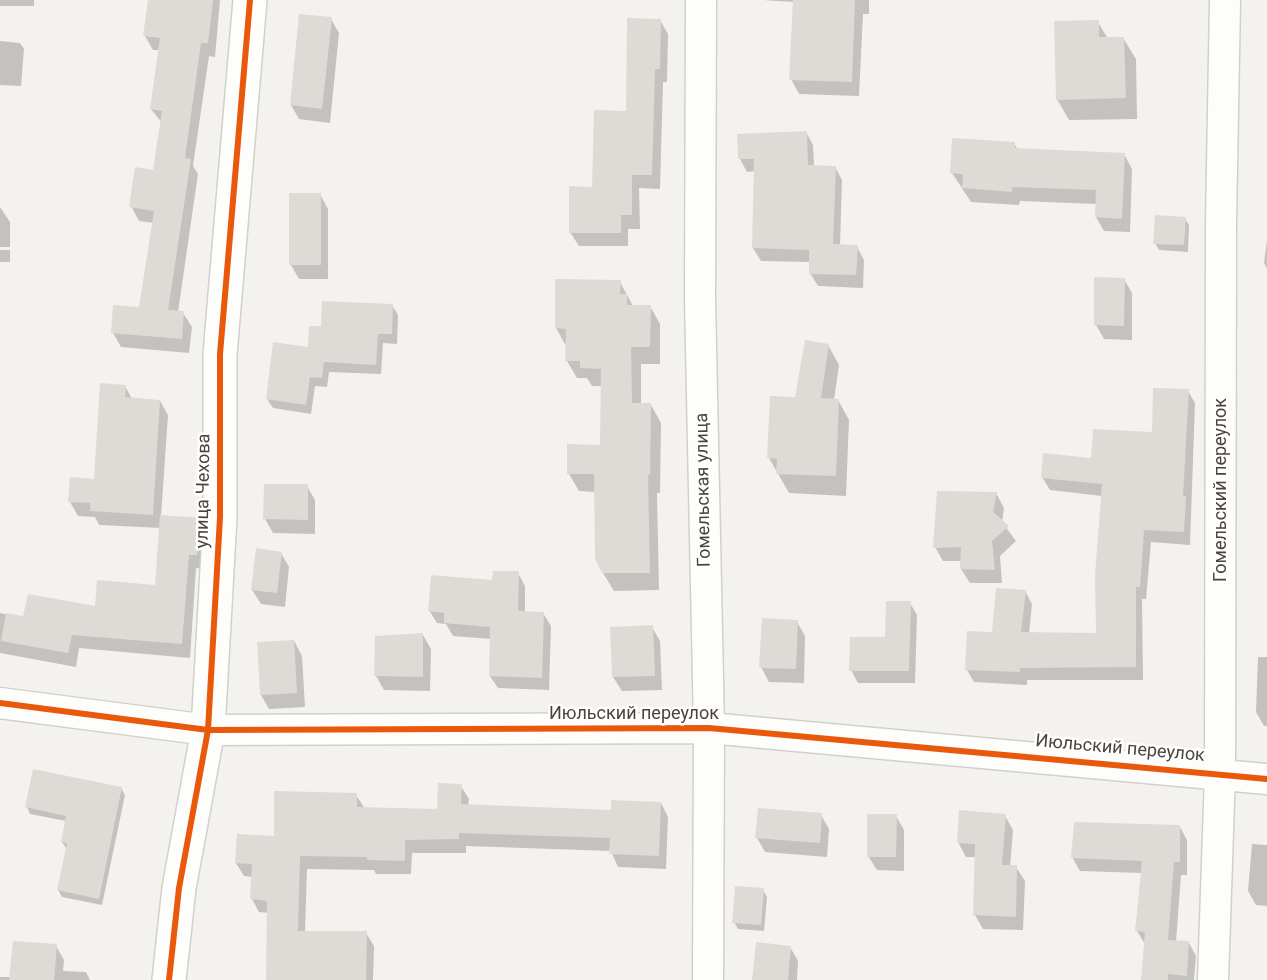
<!DOCTYPE html>
<html>
<head>
<meta charset="utf-8">
<style>
	body { margin:0 }
	canvas { display:block; background:#f4f2ee }
</style>
</head>
<body>
<canvas width="1267" height="980"></canvas>
<script>
const ctx = document.querySelector('canvas').getContext('2d');
ctx.lineJoin = 'round';
function paint(path, color) { ctx.fillStyle = color; ctx.fill(path, 'evenodd'); }
const poly = rows => new Path2D(rows.map(r => 'M' + r).join(''));
function strokePath(path, color, width, dash) { ctx.strokeStyle = color; ctx.lineWidth = width; ctx.lineCap = dash ? 'butt' : 'round'; ctx.setLineDash(dash || []); ctx.stroke(path); }
function write(font, color, halo, rows, align = 'center') {
  ctx.font = font + ' Roboto,sans-serif'; ctx.lineWidth = 5; ctx.setLineDash([]); ctx.textBaseline = 'middle'; ctx.strokeStyle = halo; ctx.fillStyle = color; for (const [text, x, y, turn = 0] of rows) {
    ctx.save(); ctx.translate(x, y); ctx.rotate((+turn || 0) * Math.PI / 180); ctx.textAlign = isNaN(turn) ? turn : align; if (halo) ctx.strokeText(text, 0, 0); ctx.fillText(text, 0, 0); ctx.restore();
  }
}
const shadow = poly([
	[0,0,34,0,34,6,0,6],
	[149,0,220,0,215,57,209,56,193,166,198,174,178,312,183,313,192,327,189,353,121,347,113,333,140,309,154,223,139,221,131,206,154,171,162,123,151,109,159,50,153,50,145,36],
	[763,0,869,0,869,14,863,14,859,96,799,94,791,79,794,2],
	[331,19,339,33,330,123,299,119,291,105],
	[660,20,668,34,667,82,663,82,660,189,639,188,640,229,628,229,628,246,579,246,570,232,628,112],
	[1098,22,1108,39,1123,38,1136,59,1137,119,1069,120,1057,99],
	[0,41,20,43,24,49,21,86,0,85],
	[806,132,813,145,814,166,835,167,842,180,840,246,857,247,864,260,863,288,818,286,810,273,811,262,761,261,753,248,756,171,747,172,740,159],
	[1014,143,1018,150,1124,154,1132,169,1130,232,1104,231,1096,217,1097,204,1020,201,1019,205,971,202,952,173],
	[320,194,328,209,328,279,299,279,291,265],
	[0,207,10,222,10,247,0,247],
	[1185,219,1189,225,1188,252,1159,250,1155,243],
	[1267,240,1267,268,1264,263],
	[0,250,10,250,10,262,0,262],
	[1124,279,1132,293,1132,340,1104,339,1096,325],
	[556,281,620,282,633,306,650,306,660,324,660,364,641,364,641,405,651,405,661,423,660,493,657,493,659,590,614,591,603,573,596,492,579,491,569,474,601,446,602,386,592,386,587,378,577,378,567,361,566,346,556,328],
	[392,305,398,315,397,344,383,343,381,374,329,372,327,387,315,386,311,414,273,408,267,399,310,349,322,327],
	[828,345,839,365,834,400,838,400,849,420,846,496,789,493,769,458,796,399],
	[125,386,132,399,160,401,168,415,161,517,199,519,207,534,205,569,196,568,190,658,79,648,76,667,0,653,0,613,24,618,96,607,156,587,161,528,99,525,95,517,78,516,70,502,95,480],
	[1188,391,1195,403,1190,545,1151,542,1146,599,1142,599,1143,680,1027,680,1027,685,974,682,967,670,1025,591,1032,604,1029,634,1098,635,1102,496,1050,490,1042,477,1093,460,1153,434],
	[265,485,307,486,315,500,315,534,273,533,265,519],
	[996,493,1004,508,1002,522,1016,541,1000,556,1002,583,970,583,961,569,962,561,943,561,935,547],
	[281,553,289,567,285,607,261,604,252,590],
	[518,573,525,586,525,613,543,613,551,626,549,690,498,688,490,676,491,639,453,636,446,624,437,623,429,610],
	[910,603,917,615,915,683,858,683,851,670,887,639],
	[797,622,805,636,804,683,769,682,761,667],
	[652,627,660,641,662,690,622,691,613,677],
	[423,635,431,649,430,691,384,690,376,676,376,637],
	[294,641,302,656,305,707,269,709,261,695],
	[1258,657,1267,657,1267,726,1264,726,1256,712],
	[461,786,469,799,468,806,612,811,661,803,668,817,666,869,618,867,611,851,466,846,466,853,412,853,411,874,376,874,374,870,307,869,305,932,366,933,374,946,373,980,267,980,269,913,259,912,252,899,253,877,244,876,236,863,356,795,365,809,438,810],
	[121,788,125,795,102,905,62,897,58,890,66,848,62,842,66,821,30,814,27,807],
	[821,815,829,829,827,857,765,852,757,838],
	[896,816,904,830,904,871,877,870,868,856],
	[1005,816,1013,830,1010,867,1016,867,1025,881,1023,930,983,929,975,915,976,857,966,857,958,842],
	[1180,827,1187,840,1187,875,1181,875,1176,942,1189,943,1196,956,1194,980,1143,980,1145,944,1137,931,1142,873,1080,871,1072,857],
	[1252,844,1267,845,1267,906,1256,905,1248,891],
	[763,890,767,897,764,931,738,929,734,922],
	[56,946,64,960,63,971,86,972,90,980,0,980,0,977,11,977],
	[790,947,798,961,797,980,754,980]
]);
const building = poly([
	[148,0,213,0,208,43,201,43,185,158,191,159,168,310,184,311,182,339,111,333,113,305,139,307,154,211,129,207,135,167,153,170,162,111,150,109,160,38,143,36],
	[793,0,855,0,852,82,789,80],
	[299,14,332,17,322,109,290,105],
	[627,18,661,19,660,69,655,69,652,175,632,175,632,215,621,215,621,233,569,233,569,186,592,187,594,110,626,111],
	[1099,20,1099,37,1124,37,1126,98,1056,100,1054,21],
	[807,131,808,165,836,166,833,244,858,245,856,275,809,274,809,250,752,248,754,159,738,159,737,134],
	[952,138,1015,142,1015,148,1125,153,1122,219,1095,217,1096,190,1012,187,1012,192,962,188,963,174,950,173],
	[289,193,321,193,321,265,289,265],
	[1155,215,1186,217,1184,245,1153,244],
	[1094,277,1125,278,1124,326,1094,325],
	[555,279,621,280,620,294,627,294,627,305,651,305,650,347,631,347,632,403,651,403,650,475,648,475,650,573,602,573,595,559,594,474,567,474,567,444,600,445,601,369,580,368,580,361,565,361,566,329,555,328],
	[322,301,393,304,392,334,378,334,376,365,324,362,322,378,310,377,306,405,266,399,273,342,308,347,309,326,321,326],
	[805,340,829,344,821,398,839,399,836,476,776,474,777,459,767,458,770,396,795,397],
	[100,383,126,385,125,397,160,400,153,515,90,511,90,503,68,502,70,477,94,479],
	[1153,388,1189,389,1183,496,1186,496,1184,532,1144,530,1140,587,1136,587,1136,667,1020,668,1020,672,965,670,967,631,992,632,996,588,1026,590,1021,632,1096,633,1095,575,1102,484,1041,478,1043,453,1091,458,1093,429,1152,432],
	[264,484,308,484,308,520,263,519],
	[937,491,997,492,993,512,1009,526,992,541,995,570,960,569,961,547,933,548],
	[160,515,200,518,197,555,189,555,182,644,72,635,68,653,1,641,6,613,23,616,28,594,95,606,97,580,155,585],
	[256,548,282,552,277,593,251,590],
	[493,571,519,571,518,611,544,612,542,678,489,676,490,627,444,623,444,613,428,611,431,575,492,580],
	[886,601,911,601,909,671,849,671,850,637,885,637],
	[762,618,798,620,796,669,759,668],
	[653,625,655,676,612,677,610,627],
	[423,633,423,677,374,676,375,636],
	[294,640,297,693,260,695,257,642],
	[33,769,122,787,99,899,57,890,67,843,61,842,66,816,25,807],
	[438,783,462,784,461,804,611,810,611,800,661,802,659,856,609,854,610,838,459,833,459,839,405,840,405,861,367,860,367,857,300,856,298,931,367,931,366,980,266,980,267,901,250,899,252,864,235,863,237,834,274,836,274,791,357,793,357,807,437,809],
	[758,808,822,813,820,843,755,838],
	[959,810,1006,814,1002,865,1017,865,1016,917,973,915,975,844,957,843],
	[867,814,897,814,896,857,867,857],
	[1074,822,1180,825,1180,862,1174,862,1168,940,1189,941,1187,976,1168,974,1168,980,1141,980,1145,932,1135,931,1142,861,1071,858],
	[735,886,764,888,761,925,732,923],
	[13,941,57,944,54,980,9,980],
	[756,942,791,946,788,980,752,980]
]);
const minor = poly([
	[701,0,700,299,709,728,708,980],
	[0,703,208,730,709,728,1267,779],
	[1213,980,1220,773,1221,223,1225,0]
]);
const tertiary = poly([
	[169,980,179,888,208,730,220,517,220,354,250,0]
]);
const cycleway = poly([
	[0,703,208,730,709,728,1267,779],
	[169,980,179,888,208,730,220,517,220,354,250,0]
]);
const streetNames = [
	["Гомельская улица",704,490,-91],
	["Гомельский переулок",1221,490,-90],
	["улица Чехова",204,491,-89],
	["Июльский переулок",634,714],
	["Июльский переулок",1120,749,5]
];
paint(shadow, '#0003');
paint(building, '#dedbd6');
strokePath(minor, '#d2d0cb', 33);
strokePath(tertiary, '#d2d0cb', 36);
strokePath(minor, '#fdfdfc', 30);
strokePath(tertiary, '#fdfdfc', 33);
strokePath(cycleway, '#e8590c', 6);
write('18px', '#4b4439', '#fff', streetNames);
</script>
</body>
</html>
